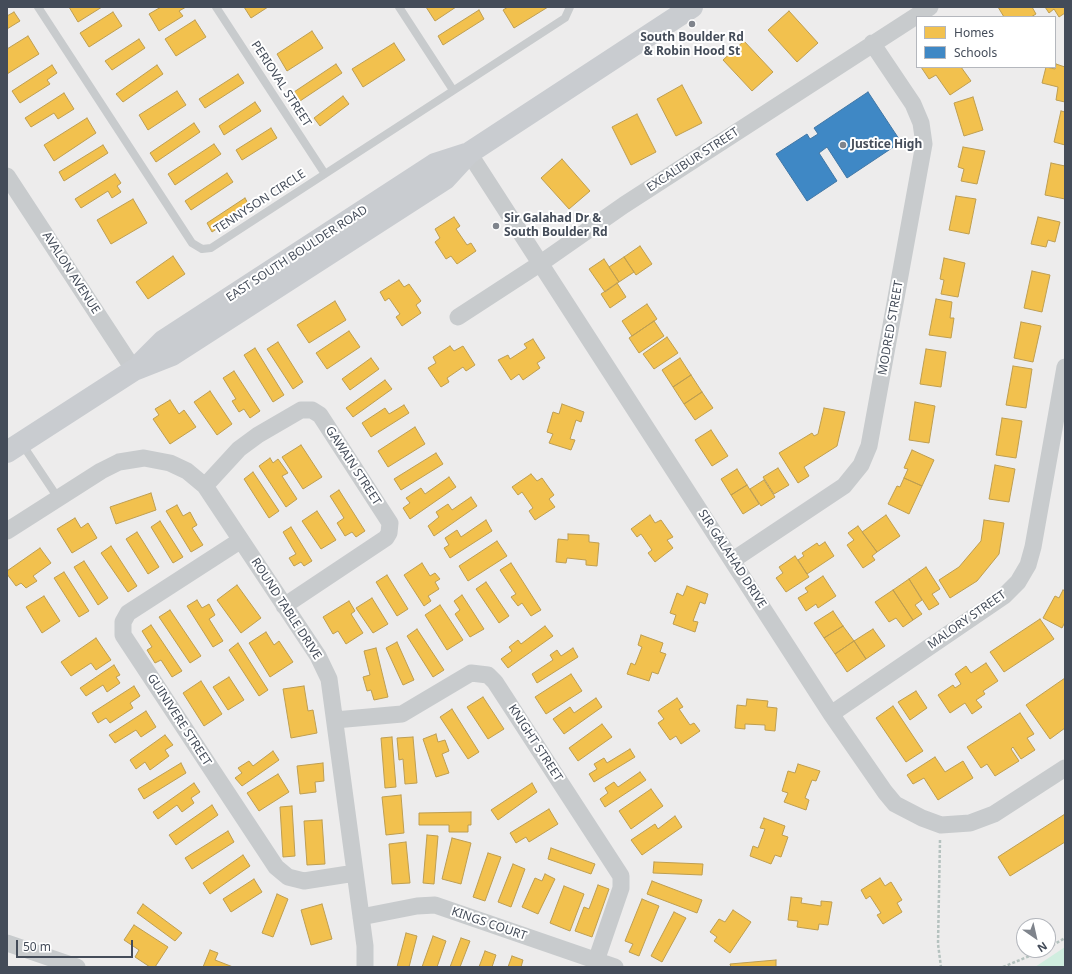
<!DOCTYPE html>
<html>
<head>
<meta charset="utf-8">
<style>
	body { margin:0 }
	#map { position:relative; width:1072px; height:974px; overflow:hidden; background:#edecec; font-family:"Noto Sans",sans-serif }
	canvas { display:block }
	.frame { position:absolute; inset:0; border:8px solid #444c59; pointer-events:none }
	.legend { position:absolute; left:916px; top:16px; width:140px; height:52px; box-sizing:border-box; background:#fff; border:1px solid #b4b7bd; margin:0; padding:5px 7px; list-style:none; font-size:12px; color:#444c59 }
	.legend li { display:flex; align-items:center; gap:8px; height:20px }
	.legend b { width:20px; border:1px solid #b4b7bd }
	.north { position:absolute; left:1016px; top:918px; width:40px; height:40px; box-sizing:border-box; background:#fff; border:1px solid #b4b7bd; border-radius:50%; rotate:146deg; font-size:11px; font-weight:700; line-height:16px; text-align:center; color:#444c59 }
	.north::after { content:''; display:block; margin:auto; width:14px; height:18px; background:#7f848c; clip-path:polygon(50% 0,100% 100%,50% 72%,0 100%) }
	.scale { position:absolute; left:16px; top:940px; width:117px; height:18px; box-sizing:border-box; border:2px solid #444c59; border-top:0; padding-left:5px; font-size:12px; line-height:14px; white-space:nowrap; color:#444c59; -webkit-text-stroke:3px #fff; paint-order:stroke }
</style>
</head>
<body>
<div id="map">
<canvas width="1072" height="974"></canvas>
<div class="frame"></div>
<ul class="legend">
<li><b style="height:11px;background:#f2c14e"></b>Homes</li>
<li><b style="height:11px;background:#3f88c5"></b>Schools</li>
</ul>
<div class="north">N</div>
<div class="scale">50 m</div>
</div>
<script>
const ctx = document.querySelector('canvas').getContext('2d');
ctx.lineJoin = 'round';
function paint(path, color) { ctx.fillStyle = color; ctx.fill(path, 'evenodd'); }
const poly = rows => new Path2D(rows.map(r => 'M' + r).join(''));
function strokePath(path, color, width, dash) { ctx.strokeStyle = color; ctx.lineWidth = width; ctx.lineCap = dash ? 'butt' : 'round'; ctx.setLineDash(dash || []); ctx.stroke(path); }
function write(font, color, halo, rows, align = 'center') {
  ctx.font = font + ' "Noto Sans",sans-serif'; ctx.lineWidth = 4; ctx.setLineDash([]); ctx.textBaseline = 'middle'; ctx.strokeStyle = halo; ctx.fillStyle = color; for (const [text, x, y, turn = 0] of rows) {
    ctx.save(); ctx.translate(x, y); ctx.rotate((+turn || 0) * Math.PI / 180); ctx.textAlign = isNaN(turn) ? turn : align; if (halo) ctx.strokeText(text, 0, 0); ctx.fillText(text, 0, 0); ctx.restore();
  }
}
const green = poly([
	[1065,947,1065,967,1035,967]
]);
const homes = poly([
	[69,7,102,7,78,22,69,7],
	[161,7,186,7,179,11,183,16,159,31,149,14,161,7],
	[244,7,268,7,251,18,244,7],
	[426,7,456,7,435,21,426,7],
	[508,7,548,7,514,28,503,10,508,7],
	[998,7,1032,7,1036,14,1031,17,1004,17,998,7],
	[1045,7,1065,7,1065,13,1059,17,1054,9,1049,13,1045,7],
	[479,10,484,19,443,45,438,36,479,10],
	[789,11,818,43,797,62,768,30,789,11],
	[14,12,20,21,7,29,7,16,14,12],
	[113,12,122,26,89,47,80,33,113,12],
	[195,20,206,37,176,56,165,39,195,20],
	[312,31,323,48,287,71,277,54,312,31],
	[28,36,39,54,7,74,7,49,28,36],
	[139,39,145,48,112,70,105,61,139,39],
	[744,41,773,72,752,91,723,60,744,41],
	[394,43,405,60,363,87,352,69,394,43],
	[336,64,342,73,300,101,294,92,336,64],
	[1056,64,1065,67,1065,102,1056,100,1058,87,1042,83,1046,67,1055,69,1056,64],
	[52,65,57,73,47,80,50,84,20,103,12,91,52,65],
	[157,65,163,74,123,102,116,94,157,65],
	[921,67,961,67,971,81,950,95,936,75,929,79,921,67],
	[238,74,244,83,205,108,199,99,238,74],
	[682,85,702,123,676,136,657,99,682,85],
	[177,91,186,105,148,130,139,115,177,91],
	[64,93,74,109,58,119,54,113,31,127,25,118,64,93],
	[343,96,349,104,320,126,314,118,343,96],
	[973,97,983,130,964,136,954,103,973,97],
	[255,102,261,111,224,135,219,126,255,102],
	[1061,111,1065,112,1065,145,1054,142,1061,111],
	[637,114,656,152,631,165,612,127,637,114],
	[87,118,96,133,54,161,44,145,87,118],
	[194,123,200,132,156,162,150,153,194,123],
	[271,128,277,138,242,160,236,150,271,128],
	[214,144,221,154,175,185,168,174,214,144],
	[103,145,108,153,64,181,59,172,103,145],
	[963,147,985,151,977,184,961,181,964,169,958,167,963,147],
	[562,159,590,191,569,209,541,178,562,159],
	[1051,163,1065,166,1065,199,1045,195,1051,163],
	[227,173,233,182,191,210,185,201,227,173],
	[115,174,121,183,117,186,121,192,112,198,108,191,81,208,75,199,115,174],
	[956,196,976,199,969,234,949,230,956,196],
	[245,198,250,207,212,232,207,223,245,198],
	[133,199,147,223,111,244,97,220,133,199],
	[454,217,460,226,456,229,467,245,471,243,476,251,457,264,451,256,446,259,435,242,440,238,435,229,454,217],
	[1038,217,1060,222,1055,242,1048,240,1046,247,1031,244,1038,217],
	[640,246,652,264,636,275,624,257,640,246],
	[173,256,185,274,148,299,136,282,173,256],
	[624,257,634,272,619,282,609,267,624,257],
	[944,258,965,263,958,297,941,294,944,280,940,279,944,258],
	[604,259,619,282,605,292,589,269,604,259],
	[1032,271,1050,275,1042,312,1024,308,1032,271],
	[399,280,404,287,409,284,421,301,416,305,421,313,402,326,396,317,400,314,389,298,385,301,380,292,399,280],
	[617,283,626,297,610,308,601,294,617,283],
	[936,299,952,302,950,318,954,318,951,338,929,335,936,299],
	[335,301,346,320,309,343,297,325,335,301],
	[647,304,657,319,632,336,622,321,647,304],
	[654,321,664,336,639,353,629,338,654,321],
	[1021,322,1041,326,1033,362,1014,358,1021,322],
	[349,331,360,347,327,369,316,353,349,331],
	[667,337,678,353,654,369,643,354,667,337],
	[533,339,545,358,537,363,540,368,523,380,519,374,511,380,498,360,508,355,510,359,527,348,524,344,533,339],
	[278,342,303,382,293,389,267,349,278,342],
	[450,346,454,351,463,346,475,365,466,371,463,367,447,378,449,382,441,387,428,368,436,363,433,357,450,346],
	[255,348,284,395,273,402,244,355,255,348],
	[926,349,946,352,941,387,920,384,926,349],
	[371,358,379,369,350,390,342,379,371,358],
	[680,358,691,375,673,387,662,370,680,358],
	[1013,366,1032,369,1026,408,1006,405,1013,366],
	[234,371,260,411,250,418,244,409,239,412,232,401,236,399,223,378,234,371],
	[691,375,702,392,684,404,673,387,691,375],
	[385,380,392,389,353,417,346,408,385,380],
	[210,391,232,424,217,435,194,402,210,391],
	[702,392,713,408,695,420,684,404,702,392],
	[170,400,179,414,184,410,196,427,170,444,153,419,159,415,155,409,170,400],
	[915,402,935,406,929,443,909,440,915,402],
	[562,404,584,412,581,422,576,420,570,439,575,440,571,450,549,443,553,434,547,432,553,412,559,414,562,404],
	[404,405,409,413,371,437,362,423,385,408,389,414,404,405],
	[824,408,845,412,837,446,804,467,809,476,798,483,779,453,812,433,814,436,818,434,824,408],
	[1002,418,1022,421,1016,458,996,455,1002,418],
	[415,427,425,444,388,467,378,451,415,427],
	[711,430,728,456,712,466,695,440,711,430],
	[301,445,322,477,303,489,282,457,301,445],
	[912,450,934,460,922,486,904,478,908,469,904,468,912,450],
	[436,453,443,464,401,490,394,479,436,453],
	[270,458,273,463,278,459,288,473,282,476,297,499,286,507,259,466,270,458],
	[995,465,1015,469,1009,502,989,499,995,465],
	[778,468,789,485,774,494,763,477,778,468],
	[737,469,747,485,731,495,721,479,737,469],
	[253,472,279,511,269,518,244,479,253,472],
	[531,474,537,481,542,478,554,495,549,499,555,507,535,520,529,511,533,508,522,492,518,495,512,487,531,474],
	[449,477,456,487,410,519,403,508,410,503,406,498,421,488,425,494,449,477],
	[904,478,922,486,909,514,888,504,897,486,900,487,904,478],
	[764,480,775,497,761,506,750,489,764,480],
	[747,485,759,504,743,514,731,495,747,485],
	[339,490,365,531,356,537,352,532,345,536,337,523,344,518,330,496,339,490],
	[151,493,156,510,116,524,110,507,151,493],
	[471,497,477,506,434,536,428,526,439,517,436,512,448,504,452,510,471,497],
	[177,505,183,516,190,512,197,525,192,528,203,545,191,552,166,511,177,505],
	[317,511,336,540,321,549,302,521,317,511],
	[650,515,655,523,661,520,673,537,667,540,673,548,655,562,648,553,652,550,641,534,637,537,631,529,650,515],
	[886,515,900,536,877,552,862,532,886,515],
	[75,518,81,528,88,523,97,538,72,553,57,529,75,518],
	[486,520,492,531,450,558,444,548,449,545,445,538,457,530,461,537,486,520],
	[984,520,1004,523,999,554,977,581,950,598,939,580,959,567,981,541,984,520],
	[160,521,183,557,173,563,151,527,160,521],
	[858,526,877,552,872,556,875,560,863,568,847,545,854,540,848,533,858,526],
	[291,527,312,561,304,566,301,562,294,566,289,558,296,554,283,532,291,527],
	[137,532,159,567,148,574,126,539,137,532],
	[568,534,589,535,589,542,599,543,597,566,586,565,586,560,567,558,566,563,556,562,558,539,568,540,568,534],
	[497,541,507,556,468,581,459,566,497,541],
	[825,542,834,556,807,574,798,560,804,556,802,553,817,543,819,546,825,542],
	[111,546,137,586,128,592,101,553,111,546],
	[40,548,51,563,33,576,37,581,26,588,21,583,16,586,7,574,7,571,40,548],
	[795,556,809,577,786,592,776,578,783,573,779,567,795,556],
	[84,561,108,598,98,605,74,567,84,561],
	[422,563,430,576,435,573,440,579,435,582,439,589,428,596,431,601,424,606,404,575,422,563],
	[511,563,541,610,531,616,522,603,518,606,511,597,516,594,500,570,511,563],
	[926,567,940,589,932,594,939,604,929,610,909,579,926,567],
	[64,572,89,611,79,617,54,578,64,572],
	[387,575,408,609,397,616,376,582,387,575],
	[823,576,836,596,818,608,816,604,806,611,798,598,808,592,805,588,823,576],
	[909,579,922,600,915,605,922,614,913,620,893,590,909,579],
	[486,582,509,616,499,623,476,589,486,582],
	[237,585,261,618,241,633,217,600,237,585],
	[687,586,708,594,705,604,700,602,693,621,698,622,695,632,673,624,676,615,670,613,677,593,683,596,687,586],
	[893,590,913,620,903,627,896,618,889,622,875,602,893,590],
	[1063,590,1065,591,1065,622,1062,628,1043,618,1055,596,1059,598,1063,590],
	[462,595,484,629,470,637,455,614,460,610,454,601,462,595],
	[44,596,60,621,42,633,26,607,44,596],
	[372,598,388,624,373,633,356,608,372,598],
	[197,600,202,608,209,604,215,615,209,619,223,641,213,647,187,606,197,600],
	[349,601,355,611,351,614,363,633,346,644,338,631,333,634,323,617,349,601],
	[440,605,463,640,447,650,425,615,440,605],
	[170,610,201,656,190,663,159,617,170,610],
	[833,611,843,626,824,638,814,623,833,611],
	[1040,619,1054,639,1004,672,990,652,1040,619],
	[151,625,182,671,172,677,161,660,155,663,147,650,152,647,142,631,151,625],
	[545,626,553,636,508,668,501,659,512,651,509,647,518,640,521,644,545,626],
	[843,626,854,641,835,654,824,638,843,626],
	[417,629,444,670,433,677,407,636,417,629],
	[873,629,885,646,866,659,854,641,873,629],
	[266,632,274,645,279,641,293,662,270,677,249,643,266,632],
	[641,635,663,643,660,652,666,654,658,674,652,672,649,681,627,674,631,663,635,665,642,647,638,645,641,635],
	[96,638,111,660,96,670,91,663,71,676,61,662,96,638],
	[854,641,866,659,847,672,835,654,854,641],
	[397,642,414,680,403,685,386,648,397,642],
	[238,643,268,690,259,696,229,650,238,643],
	[376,648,388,697,374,700,371,690,367,691,363,677,370,675,364,651,376,648],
	[573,648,578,657,537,683,532,674,553,660,550,655,557,650,561,656,573,648],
	[986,663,998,681,983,691,985,694,976,700,982,707,972,714,965,703,950,713,938,695,953,685,955,688,961,684,955,674,966,666,971,673,986,663],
	[114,665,120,675,116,677,120,683,107,692,103,685,86,696,80,688,114,665],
	[571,674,582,691,546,714,535,697,571,674],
	[229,677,244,700,228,710,213,687,229,677],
	[1065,678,1065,728,1050,739,1026,705,1065,678],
	[201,681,222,714,204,726,183,693,201,681],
	[134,686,140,696,130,703,133,708,110,723,106,718,98,723,92,713,134,686],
	[304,686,308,711,313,710,317,733,291,738,283,689,304,686],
	[916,691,927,708,910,720,898,702,916,691],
	[483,697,504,729,488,739,467,707,483,697],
	[596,698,602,707,564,734,553,719,570,707,574,713,596,698],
	[677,698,683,707,679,709,690,725,694,723,700,731,681,744,676,736,670,740,658,723,664,719,658,711,677,698],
	[747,699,768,701,767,707,777,708,775,731,765,730,765,725,745,724,745,729,735,728,737,705,746,706,747,699],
	[893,706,923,751,906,762,876,718,893,706],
	[452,709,479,752,468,759,440,717,452,709],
	[146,711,156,727,141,737,136,730,115,743,109,735,146,711],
	[1020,713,1034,734,1027,738,1035,750,1021,759,1013,747,1011,749,1019,761,995,776,987,764,981,768,967,747,1020,713],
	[602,724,612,737,578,761,569,748,602,724],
	[436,734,438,742,445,740,449,751,442,754,449,773,436,777,423,739,436,734],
	[165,735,173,745,165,750,169,756,150,770,145,762,136,769,130,760,165,735],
	[392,737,396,787,385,788,381,738,392,737],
	[413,737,417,783,405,784,403,759,399,760,397,738,413,737],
	[630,749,635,757,594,782,589,774,597,769,594,764,604,758,607,763,630,749],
	[273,751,279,760,242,786,235,778,242,773,238,768,249,761,253,766,273,751],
	[935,757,945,772,963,761,973,778,938,800,924,778,913,784,907,775,935,757],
	[181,763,186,773,144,799,138,789,181,763],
	[323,763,324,781,315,782,316,792,300,794,297,766,323,763],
	[798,764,820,771,816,781,812,780,805,798,809,800,806,810,784,802,788,793,782,791,788,771,795,773,798,764],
	[640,772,646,780,605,807,600,799,608,793,605,788,614,782,618,787,640,772],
	[278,774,289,792,259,811,247,793,278,774],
	[194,783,200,792,191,798,194,803,182,812,177,805,158,819,153,812,194,783],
	[532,783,537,792,498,820,491,810,532,783],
	[651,789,663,806,631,829,619,811,651,789],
	[401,795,404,833,386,835,382,797,401,795],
	[212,805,218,815,176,845,169,835,212,805],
	[292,806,295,856,283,857,280,807,292,806],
	[549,809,558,824,529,842,526,837,516,843,510,833,549,809],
	[471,812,471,825,468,825,468,832,449,832,449,825,419,825,419,813,471,812],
	[1065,814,1065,842,1010,876,998,857,1065,814],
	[675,816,682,827,642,855,631,840,655,824,658,829,675,816],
	[764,818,785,826,782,835,788,837,781,857,775,855,771,864,750,856,753,846,758,848,765,829,760,828,764,818],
	[322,820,325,864,307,865,304,821,322,820],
	[228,831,234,842,192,869,185,858,228,831],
	[427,835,438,836,434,884,423,883,427,835],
	[452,838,471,843,461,884,442,879,452,838],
	[406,842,410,883,392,884,389,844,406,842],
	[551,848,595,864,591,874,548,859,551,848],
	[488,853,501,857,485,901,473,897,488,853],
	[243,855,250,866,210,894,203,883,243,855],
	[654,862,703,864,702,875,653,873,654,862],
	[513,864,525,869,511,907,498,902,513,864],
	[545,874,555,879,538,914,522,907,535,878,542,881,545,874],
	[880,878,885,886,891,882,902,900,897,903,902,912,883,924,877,915,881,913,870,896,866,899,861,890,880,878],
	[254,879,262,892,231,912,223,899,254,879],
	[652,881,702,900,697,913,647,894,652,881],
	[598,885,609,889,592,937,575,931,584,907,589,909,598,885],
	[564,886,584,894,570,931,550,923,564,886],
	[277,894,288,899,273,937,262,933,277,894],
	[791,897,802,898,801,903,821,906,821,901,832,902,828,925,819,924,818,930,797,927,798,921,788,920,791,897],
	[642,899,659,906,639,956,629,952,633,944,625,941,642,899],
	[143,904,182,933,175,941,137,913,143,904],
	[322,904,332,939,311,945,301,910,322,904],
	[733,910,751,922,730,953,714,941,717,937,710,932,719,919,725,922,733,910],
	[674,912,686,918,662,962,651,956,674,912],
	[134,925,168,947,155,967,150,967,135,957,139,950,124,940,134,925],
	[406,933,417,936,409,967,397,967,406,933],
	[433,936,446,941,437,967,422,967,433,936],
	[461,938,470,941,460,967,450,967,461,938],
	[210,950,218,953,215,960,233,967,203,967,210,950],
	[485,951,496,955,492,967,479,967,485,951],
	[512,956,523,960,521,967,508,967,512,956],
	[776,960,776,967,731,967,730,964,776,960]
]);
const schools = poly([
	[868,92,901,142,847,178,827,147,819,153,837,181,807,201,776,154,807,134,810,139,818,134,814,128,868,92]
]);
const path = poly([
	[940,840,938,944,941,967],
	[1048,948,1065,938],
	[1003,967,1044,950]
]);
const lane = poly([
	[38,7,192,243,202,249,211,248,565,18,570,7],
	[216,7,325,174],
	[399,7,453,90],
	[22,444,58,498]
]);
const street = poly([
	[469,153,831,714,885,792,895,804,922,818,941,825,970,823,994,814,1065,768],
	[7,176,134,370],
	[458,317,541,263,624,205,930,7],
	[205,486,239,449,258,435,301,410,312,410,320,415,390,523,389,533,386,538,284,606],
	[7,531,101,471,119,462,144,458,170,463,187,471,205,486,318,656,329,679,365,946,365,967],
	[241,540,128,613,123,622,123,635,276,867,288,877,304,881,355,873],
	[733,560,844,486,861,465,869,446,924,144,921,123,913,104,872,43],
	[831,714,1004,596,1018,582,1028,565,1033,547,1065,367],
	[335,720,402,714,471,673,488,675,495,682,621,876,621,888,596,961],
	[361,917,417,906,435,905,615,967],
	[7,943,77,967]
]);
const secondary = poly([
	[142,362,163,341,435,164,466,154],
	[7,452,134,370,172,355,445,179,469,153,692,7]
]);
const markers = [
	[692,24,4,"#7f848c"],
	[843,145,4,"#7f848c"],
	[496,226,4,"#7f848c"]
];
const poiNames = [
	["South Boulder Rd",692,38,"center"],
	["& Robin Hood St",692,52,"center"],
	["Justice High",851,145],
	["Sir Galahad Dr &",504,219],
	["South Boulder Rd",504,233]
];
const streetNames = [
	["PERIOVAL STREET",281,84,57],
	["EXCALIBUR STREET",693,160,-33],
	["TENNYSON CIRCLE",260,202,-33],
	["EAST SOUTH BOULDER ROAD",297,254,-33],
	["AVALON AVENUE",71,273,57],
	["MODRED STREET",891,328,-80],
	["GAWAIN STREET",353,466,57],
	["SIR GALAHAD DRIVE",732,559,57],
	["ROUND TABLE DRIVE",286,609,57],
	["MALORY STREET",967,620,-35],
	["GUINIVERE STREET",179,720,57],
	["KNIGHT STREET",535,743,57],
	["KINGS COURT",489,924,19]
];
paint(green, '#d0eddf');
paint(homes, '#f2c14e');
strokePath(homes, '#be9e51', 1);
paint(schools, '#3f88c5');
strokePath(schools, '#4076a5', 1);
strokePath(path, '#b5c2bf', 2.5, [3, 2]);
strokePath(lane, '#c8cbcd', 8);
strokePath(street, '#c8cbcd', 17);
strokePath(secondary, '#c9ccd0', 22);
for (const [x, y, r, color] of markers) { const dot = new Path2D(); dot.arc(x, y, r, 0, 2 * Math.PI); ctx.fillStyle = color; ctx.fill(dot); strokePath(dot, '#fff', 1.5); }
write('bold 12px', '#444c59', '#fff', poiNames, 'left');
write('12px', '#444c59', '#fff', streetNames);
</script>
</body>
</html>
